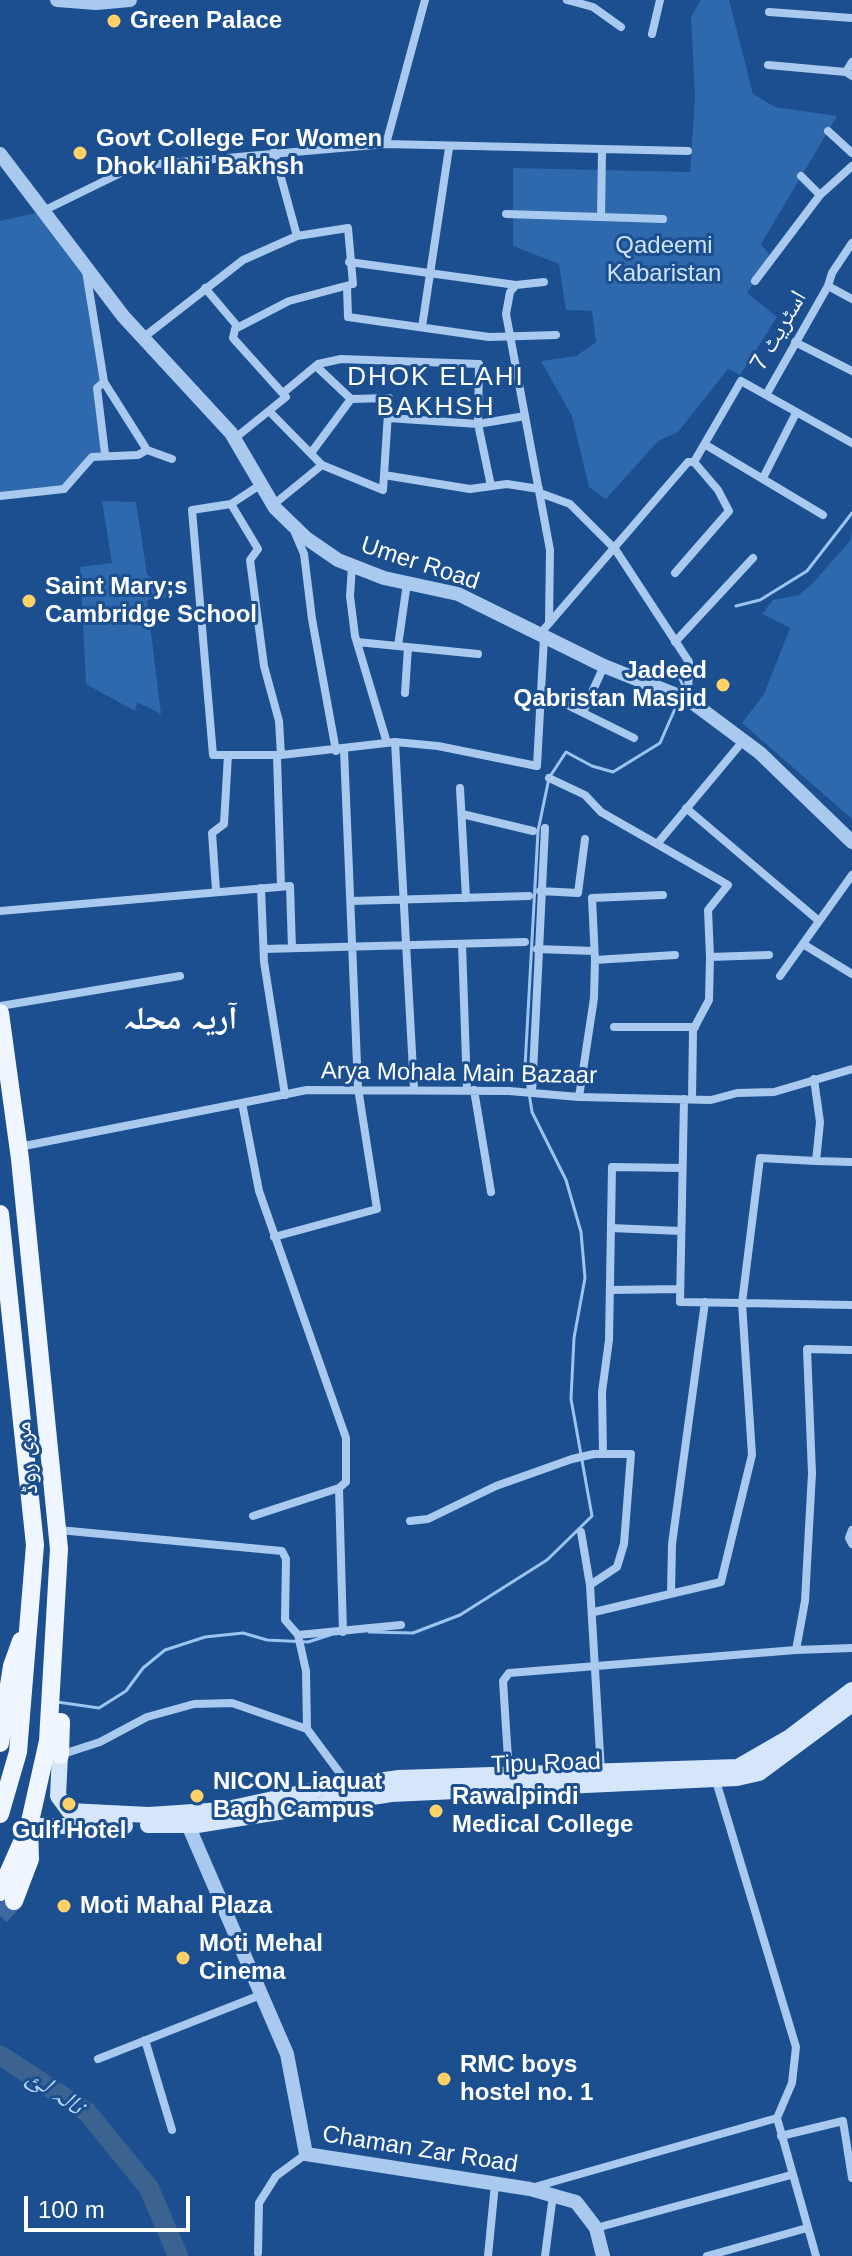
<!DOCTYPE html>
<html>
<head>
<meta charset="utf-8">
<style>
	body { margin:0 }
	#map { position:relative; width:852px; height:2256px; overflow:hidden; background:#1b4f8f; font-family:Helvetica,sans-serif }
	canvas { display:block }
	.scale { position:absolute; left:24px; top:2196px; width:166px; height:36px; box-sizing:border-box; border:4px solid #fff; border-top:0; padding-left:10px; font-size:24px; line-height:28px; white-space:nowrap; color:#fff; -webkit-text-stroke:6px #1b4f8f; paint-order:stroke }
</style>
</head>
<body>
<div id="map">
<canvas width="852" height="2256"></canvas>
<div class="scale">100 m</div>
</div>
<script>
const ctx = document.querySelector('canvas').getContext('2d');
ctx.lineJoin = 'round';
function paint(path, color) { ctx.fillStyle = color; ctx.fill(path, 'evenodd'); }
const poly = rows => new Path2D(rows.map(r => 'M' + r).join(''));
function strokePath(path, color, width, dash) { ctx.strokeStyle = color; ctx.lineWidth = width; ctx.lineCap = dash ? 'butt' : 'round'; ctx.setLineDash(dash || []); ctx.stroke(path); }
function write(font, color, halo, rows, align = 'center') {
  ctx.font = font + ' Helvetica,"Noto Naskh Arabic",sans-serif'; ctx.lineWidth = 6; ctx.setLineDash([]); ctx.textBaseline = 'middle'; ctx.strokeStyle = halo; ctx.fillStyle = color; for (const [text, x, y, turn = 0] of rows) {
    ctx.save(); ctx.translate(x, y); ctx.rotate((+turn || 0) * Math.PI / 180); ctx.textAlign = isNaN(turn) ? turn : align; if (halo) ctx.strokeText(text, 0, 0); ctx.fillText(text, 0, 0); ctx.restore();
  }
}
const green = poly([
	[701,0,729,0,753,94,775,107,837,116,761,244,771,257,747,293,777,317,740,375,728,369,678,432,658,441,606,499,589,487,572,416,541,361,576,356,596,342,592,311,566,310,559,264,513,246,513,168,690,172,695,97,691,17],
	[41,212,86,269,104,382,97,388,105,454,92,457,64,489,0,496,0,221],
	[102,501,136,502,147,574,173,596,147,600,161,714,137,702,135,711,86,684,80,567,112,563],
	[852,532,852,819,742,723,764,694,790,628,762,614,773,600,799,595,812,584,850,541]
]);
const stream = poly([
	[736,606,760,600,807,571,852,513],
	[684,688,680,679,686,667],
	[369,1632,413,1633,460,1615,547,1560,592,1516,571,1399,574,1338,585,1278,581,1232,566,1180,532,1112,525,1067,538,831,549,778,566,752,592,766,613,772,660,743,678,702],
	[57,1702,99,1708,126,1691,143,1668,165,1650,205,1637,243,1633,267,1640,308,1642,330,1635]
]);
const river = poly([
	[0,2055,87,2112,149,2188,178,2256]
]);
const primaryTunnel = poly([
	[0,1916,14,1901]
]);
const minor = poly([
	[425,0,386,144,688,151],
	[567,0,593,7,621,27],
	[769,12,852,18],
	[652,34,660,0],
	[852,62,846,72,852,76],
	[768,65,846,72],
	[828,131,852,153],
	[274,152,297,236],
	[801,176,820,195],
	[43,211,135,166,386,144],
	[506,214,663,219],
	[601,217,602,150],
	[852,243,832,273,828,286,766,395,852,443],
	[349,262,516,285],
	[86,271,104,382,97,388,105,454],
	[755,281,820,195,852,166],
	[544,282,516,285,510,292,506,314,550,550,549,623],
	[347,286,348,317,489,337,556,335],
	[828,286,852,299],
	[205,288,238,327],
	[422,327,449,148],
	[144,337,243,260,297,236,348,228,353,284,289,301,235,329,233,338,286,397,234,439],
	[795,342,852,371],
	[104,382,147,450,172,459],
	[283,393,318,364,341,359,479,364,478,424,491,486],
	[269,411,322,465,383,490,389,398,351,399,316,366],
	[388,418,478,424,525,416],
	[706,445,823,515],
	[311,453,351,399],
	[384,475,470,489,507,484,539,489],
	[763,478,796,413],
	[260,485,231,504,192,510,213,755,281,755,395,742,438,746,537,766,544,637],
	[540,493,570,504,615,549,689,662,688,700],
	[0,496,64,489,92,457,138,455,147,450],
	[231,504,258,549,250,560,264,666,279,721,281,755],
	[273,505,322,465],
	[295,533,304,554,312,619,336,751],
	[352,566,350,596,355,636,387,743],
	[675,573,729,511,718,490,694,462],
	[539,635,688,462,694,462,741,381,766,395],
	[357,642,478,654],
	[675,642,753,558],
	[398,646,407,583],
	[541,692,634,738],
	[405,693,408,647],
	[583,712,604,666],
	[395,742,414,1089],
	[277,756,281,886],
	[549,778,585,795,601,812,657,844,743,741],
	[460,788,466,898],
	[686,808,819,921],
	[462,814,533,831],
	[657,844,728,885,708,910,710,957],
	[261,888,264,962,285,1095],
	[216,890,212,833,224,824,228,755],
	[540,891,578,893,585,839],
	[351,901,529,896],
	[0,911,290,886,292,948],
	[462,944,467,1090],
	[803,944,852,974],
	[264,949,525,942],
	[537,949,594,951],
	[595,960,592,898,663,895],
	[780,976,852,875],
	[0,1006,180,976],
	[614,1027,695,1027],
	[814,1079,820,1122,816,1161,760,1158,742,1303,852,1305],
	[474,1090,491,1192],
	[532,1093,545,828],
	[579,1097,594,998,595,960,675,955],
	[692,1099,693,1030,709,1000,710,957,769,955],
	[242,1103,259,1191,346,1438,346,1482,339,1488,343,1632],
	[19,1147,307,1090,509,1091,579,1097,711,1100,737,1093,774,1092,852,1069],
	[816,1161,852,1162],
	[611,1228,681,1231],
	[274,1237,377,1209,358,1088,344,750],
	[610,1290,680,1289],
	[852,1350,807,1349,812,1473,805,1601,796,1650,852,1648],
	[603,1454,602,1392,609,1340,612,1167,682,1168],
	[253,1516,339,1488],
	[410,1521,428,1519,496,1486,572,1459,594,1454,631,1454,624,1544,617,1567,590,1585,601,1771],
	[59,1530,282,1551,286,1559,285,1620,298,1635,306,1671,307,1729],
	[852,1530,849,1538,852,1544],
	[581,1532,590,1585],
	[671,1594,672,1544,705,1302],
	[594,1612,721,1582,752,1455,742,1303,680,1302,684,1099],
	[298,1635,401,1625],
	[60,1755,100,1742,147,1717,194,1704,232,1703,307,1729,348,1784],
	[509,1774,503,1681,509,1673,796,1650],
	[716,1781,796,2047,792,2083,777,2118],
	[145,2040,172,2130],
	[98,2059,263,1994],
	[777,2118,816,2256],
	[781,2136,843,2121,852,2178],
	[531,2188,777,2118],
	[596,2228,791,2175],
	[258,2253,259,2203,276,2176,306,2154],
	[488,2256,495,2184],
	[545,2256,553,2195],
	[707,2256,807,2228]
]);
const tertiary = poly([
	[57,0,96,3,130,0],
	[0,154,123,316,231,433,275,508,306,538,338,560,384,578,458,594,604,666,689,700,760,753,852,842],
	[188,1825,287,2054,306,2154,530,2189,576,2202,596,2228,603,2256]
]);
const secondary = poly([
	[60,1755,58,1796,69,1811,149,1815,223,1810,319,1789,399,1778,738,1767,790,1737,852,1690],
	[148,1825,197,1825,391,1794,737,1778,759,1773,848,1707],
	[29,1826,125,1826]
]);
const primary = poly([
	[0,1013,20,1159,59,1549,48,1741,29,1826,0,1892],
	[0,1214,35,1545,18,1752,0,1814],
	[0,1743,12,1666,21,1641],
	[60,1755,61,1722],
	[14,1901,30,1859,29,1829]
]);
const markers = [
	[114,21,8,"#ffd166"],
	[80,153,8,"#ffd166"],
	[29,601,8,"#ffd166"],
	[723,685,8,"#ffd166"],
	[197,1796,8,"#ffd166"],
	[69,1804,8,"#ffd166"],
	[436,1811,8,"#ffd166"],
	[64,1906,8,"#ffd166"],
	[183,1958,8,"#ffd166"],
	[444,2079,8,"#ffd166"]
];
const poiNames = [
	["Green Palace",130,21],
	["Govt College For Women",96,139],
	["Dhok Ilahi Bakhsh",96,167],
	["Saint Mary;s",45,587],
	["Cambridge School",45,615],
	["Jadeed",707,671,"right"],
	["Qabristan Masjid",707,699,"right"],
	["NICON Liaquat",213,1782],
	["Bagh Campus",213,1810],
	["Rawalpindi",452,1797],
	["Medical College",452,1825],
	["Gulf Hotel",69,1831,"center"],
	["Moti Mahal Plaza",80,1906],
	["Moti Mehal",199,1944],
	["Cinema",199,1972],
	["RMC boys",460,2065],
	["hostel no. 1",460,2093]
];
const parkNames = [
	["Qadeemi",664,246],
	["Kabaristan",664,274]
];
const streetNames = [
	["اسٹریٹ 7",779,331,-60],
	["Umer Road",420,564,18],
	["Arya Mohala Main Bazaar",459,1074,1],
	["مری روڈ",27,1458,-96],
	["Tipu Road",546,1764,-2],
	["Chaman Zar Road",420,2150,9]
];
const neighbourhoodNames = [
	["DHOK ELAHI",436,378],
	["BAKHSH",436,408]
];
const waterNames = [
	["نالہ لئ",55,2092,35]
];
const districtNames = [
	["آریہ محلہ",180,1020]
];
paint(green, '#2e69ad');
strokePath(stream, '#9cc4f0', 3);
strokePath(river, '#3c6290', 20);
strokePath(primaryTunnel, '#3d69a0', 18, [18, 9]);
strokePath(minor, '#a9c9ee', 8);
strokePath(tertiary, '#a9c9ee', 14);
strokePath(secondary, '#d6e6fa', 16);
strokePath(primary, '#f0f6ff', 18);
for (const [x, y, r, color] of markers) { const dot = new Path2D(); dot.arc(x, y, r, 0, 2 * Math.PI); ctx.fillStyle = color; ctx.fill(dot); strokePath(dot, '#1b4f8f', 3); }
write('bold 24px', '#fff', '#1b4f8f', poiNames, 'left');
write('24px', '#cfe3fa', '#1b4f8f', parkNames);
write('24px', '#fff', '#1b4f8f', streetNames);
ctx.letterSpacing = '2px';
write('26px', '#fff', '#1b4f8f', neighbourhoodNames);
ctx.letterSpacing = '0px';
write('italic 26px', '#b5d3f5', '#1b4f8f', waterNames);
write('bold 32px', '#fff', '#1b4f8f', districtNames);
</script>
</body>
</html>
